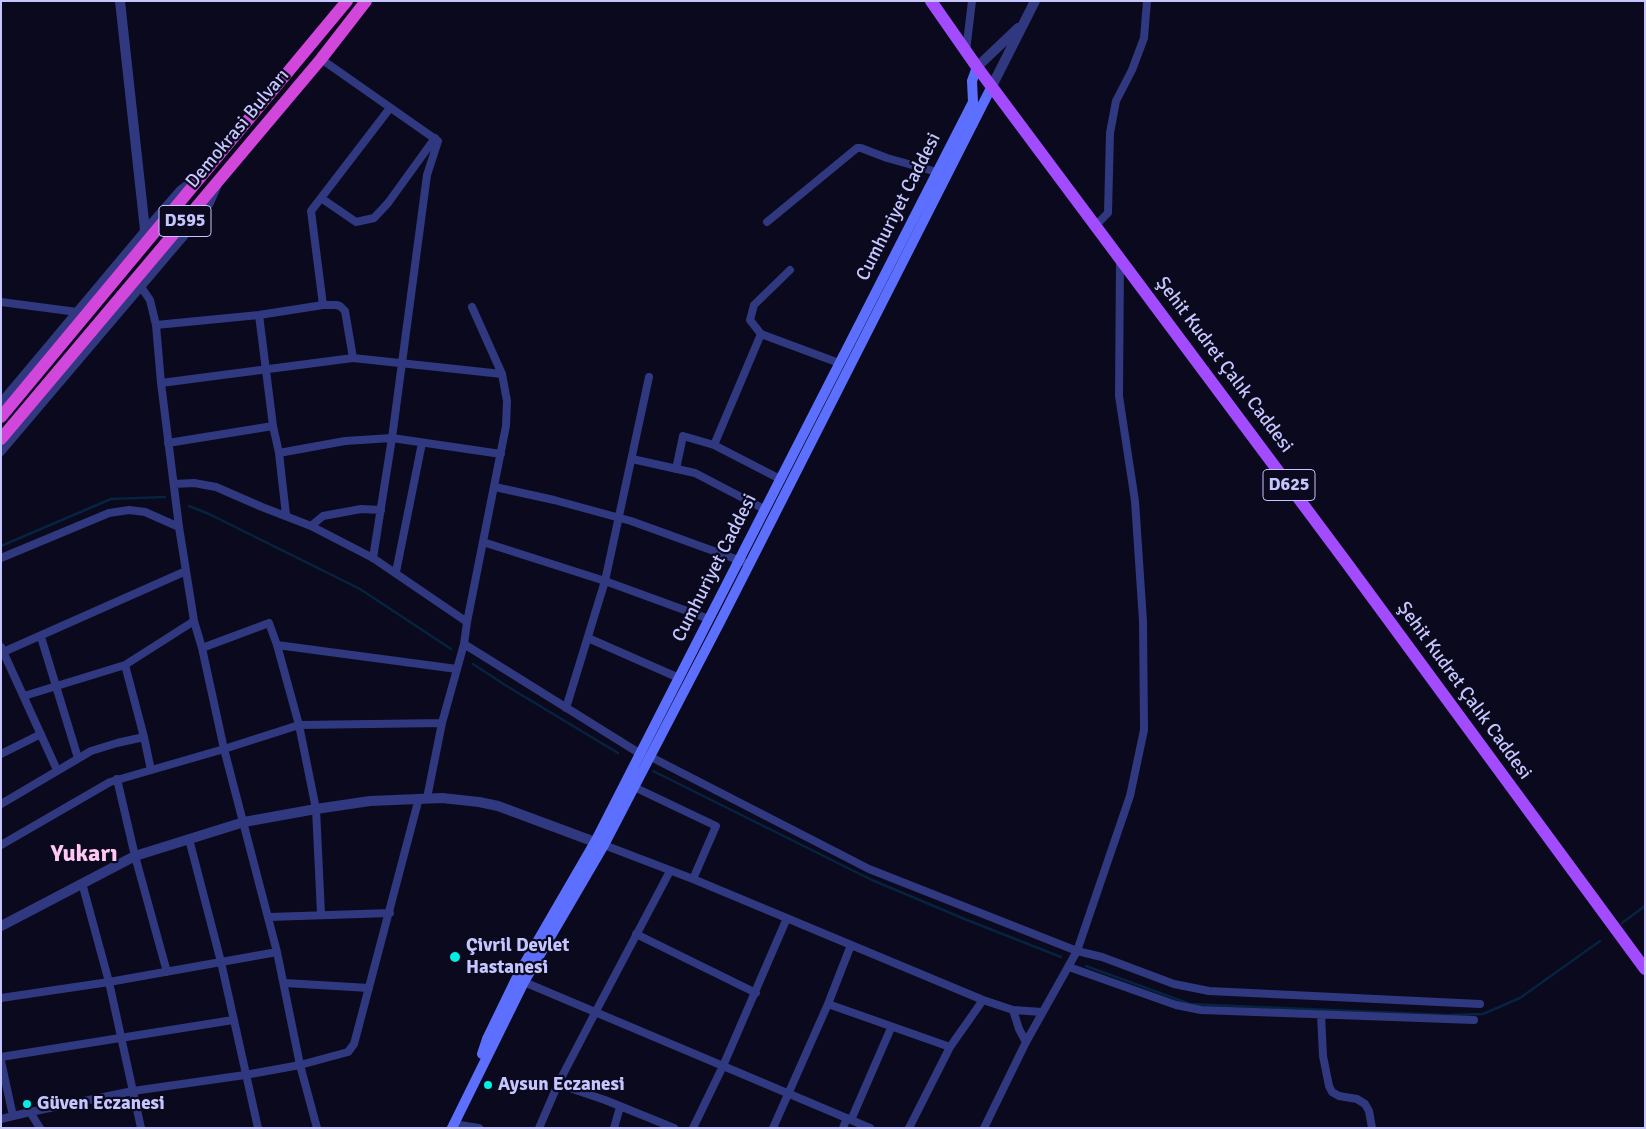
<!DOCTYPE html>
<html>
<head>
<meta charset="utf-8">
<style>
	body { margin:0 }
	#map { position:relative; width:1646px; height:1129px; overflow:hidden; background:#0a091d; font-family:Signika,sans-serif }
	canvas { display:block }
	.frame { position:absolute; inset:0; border:2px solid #c5c6ff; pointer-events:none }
</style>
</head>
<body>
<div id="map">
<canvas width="1646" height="1129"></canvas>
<div class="frame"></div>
</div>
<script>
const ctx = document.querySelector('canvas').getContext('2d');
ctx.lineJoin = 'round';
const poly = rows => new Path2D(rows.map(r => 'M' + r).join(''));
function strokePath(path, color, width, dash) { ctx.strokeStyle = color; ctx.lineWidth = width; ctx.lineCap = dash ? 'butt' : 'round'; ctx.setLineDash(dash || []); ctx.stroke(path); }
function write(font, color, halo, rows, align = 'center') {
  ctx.font = font + ' Signika,sans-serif'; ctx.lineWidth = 4.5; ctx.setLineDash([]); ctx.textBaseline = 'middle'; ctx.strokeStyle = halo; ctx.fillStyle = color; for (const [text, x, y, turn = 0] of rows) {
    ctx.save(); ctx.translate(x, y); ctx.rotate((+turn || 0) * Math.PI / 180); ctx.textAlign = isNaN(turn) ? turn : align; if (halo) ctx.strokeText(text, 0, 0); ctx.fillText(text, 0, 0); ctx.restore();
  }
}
const stream = poly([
	[189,506,209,514,360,589,451,649],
	[1,546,111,499,165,497],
	[473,664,505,685,618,753],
	[653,771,872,880,967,920,1061,957],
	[1622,923,1645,906],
	[1086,966,1190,1004,1448,1015,1483,1014,1520,998,1600,941]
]);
const minor = poly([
	[966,51,972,1],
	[321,59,438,141,427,175,392,438,373,558],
	[321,198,356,222,374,218,388,203,435,138],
	[767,222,857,148,861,148,887,158,937,172],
	[1096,225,1108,213,1110,133,1116,101,1132,70,1144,38,1147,1],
	[1120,258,1119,396,1135,501,1143,621,1144,730,1130,796,1077,951,1102,957,1174,984,1209,991,1480,1004],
	[790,270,754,305,750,320,761,334,839,363],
	[141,287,150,300,156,325,161,383,179,527,194,621,202,648,224,749,277,952,300,1065,317,1128],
	[1,302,77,312],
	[323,305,311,211,390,108],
	[472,307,502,374],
	[259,315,273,426,279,453,286,515],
	[156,325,259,315,323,305,336,305,340,306,345,311,353,358],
	[161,383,353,358,502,374,507,401,506,426,467,622,464,644,442,723,427,798],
	[1,402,145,230,180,190,193,180],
	[168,443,273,426],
	[714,445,761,334],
	[1,452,192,227,210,203,217,187],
	[279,453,345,441,392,438,501,454],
	[632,459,695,473,764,509],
	[676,469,683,436,714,445,780,479],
	[174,484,194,483,216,487,262,507,311,526,373,558,467,622],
	[495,487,554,500,631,521,744,562],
	[311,526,323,516,361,509,381,510],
	[483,542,605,581,709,619],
	[1,558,109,513,129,510,145,512,179,527],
	[396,572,422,443],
	[41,637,78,758],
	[588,638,679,678],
	[464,644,639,753],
	[277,645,457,669],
	[1,647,57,770],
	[202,648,269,623,277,645,299,725,316,809,321,914],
	[1,653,186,571],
	[125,665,144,737,151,770],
	[24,696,125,665,194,621],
	[566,708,605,581,649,377],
	[1,754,41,734],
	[649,756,869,869,1077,951,1026,1042,984,1128],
	[117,779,135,856,167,972],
	[634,787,716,826,693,879],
	[1,804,91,751,117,743,144,737],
	[189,839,221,962,258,1128],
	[1,845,110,782,224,749,299,725,442,723],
	[604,845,693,879,983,1000,1013,1010,1042,1012],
	[82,883,109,982,141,1128],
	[269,917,390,913],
	[636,934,756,993],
	[1069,967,1176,1005,1201,1010,1474,1020],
	[524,982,870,1128],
	[285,983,369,988],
	[1,998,109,982,277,952],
	[828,1004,950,1047],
	[1013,1010,1019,1029,1026,1042],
	[1321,1015,1323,1056,1329,1086,1332,1092,1339,1096,1357,1099,1365,1104,1369,1111,1372,1128],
	[1,1057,233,1020],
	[1,1061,13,1116],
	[558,1084,605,1100,674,1128],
	[30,1112,40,1128],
	[1,1119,30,1112,133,1091,245,1075,300,1065,348,1052,354,1044,419,798],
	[851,1120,891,1028],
	[453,1124,479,1128],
	[539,1128,558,1084,595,1013,670,871],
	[614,1128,620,1107],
	[693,1128,723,1066,787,918],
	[773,1128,828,1004,851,945],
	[843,1128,847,1118],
	[909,1128,950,1047,983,1000]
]);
const tertiary = poly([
	[120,1,145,230],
	[977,67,1018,28],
	[992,86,1035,1],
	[1,926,135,856,244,822,316,809,370,801,442,798,479,802,498,806,603,845]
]);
const secondary = poly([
	[482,1054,487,1039,519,973,595,842,973,102,972,81,977,67],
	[452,1128,524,982,604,845,720,622,992,86]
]);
const primary = poly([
	[931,1,977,67,1346,562,1645,969]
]);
const trunk = poly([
	[1,417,347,1],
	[1,439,321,59,366,1]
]);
const markers = [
	[455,957,6,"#00f0e6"],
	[488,1085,5,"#00f0e6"],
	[27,1104,5,"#00f0e6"]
];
const shields = [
	[185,221,52],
	[1289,485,52]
];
const shieldNames = [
	["D595",185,221],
	["D625",1289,485]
];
const streetNames = [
	["Demokrasi Bulvarı",238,129,-50],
	["Cumhuriyet Caddesi",899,207,-63],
	["Şehit Kudret Çalık Caddesi",1224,365,53],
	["Cumhuriyet Caddesi",715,568,-63],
	["Şehit Kudret Çalık Caddesi",1464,691,54]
];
const poiNames = [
	["Çivril Devlet",466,946],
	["Hastanesi",466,968],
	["Aysun Eczanesi",498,1085],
	["Güven Eczanesi",37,1104]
];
const districtNames = [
	["Yukarı",84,855]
];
strokePath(stream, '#06233f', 2.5);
strokePath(minor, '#303880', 8);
strokePath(tertiary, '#303880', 10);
strokePath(secondary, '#5c6fff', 10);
strokePath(primary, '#a34cff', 12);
strokePath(trunk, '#d146db', 12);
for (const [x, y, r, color] of markers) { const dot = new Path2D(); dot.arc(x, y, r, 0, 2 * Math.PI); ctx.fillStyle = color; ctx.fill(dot); strokePath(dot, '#0a091d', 2); }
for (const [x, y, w] of shields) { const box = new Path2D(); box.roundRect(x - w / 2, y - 15.5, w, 31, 4); ctx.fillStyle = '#0a091d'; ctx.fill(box); strokePath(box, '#c5c6ff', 1); }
write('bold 18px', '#c5c6ff', null, shieldNames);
write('19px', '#c5c6ff', '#0a091d', streetNames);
write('bold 19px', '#c5c6ff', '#0a091d', poiNames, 'left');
write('bold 24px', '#ffc7f3', '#0a091d', districtNames);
</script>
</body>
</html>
